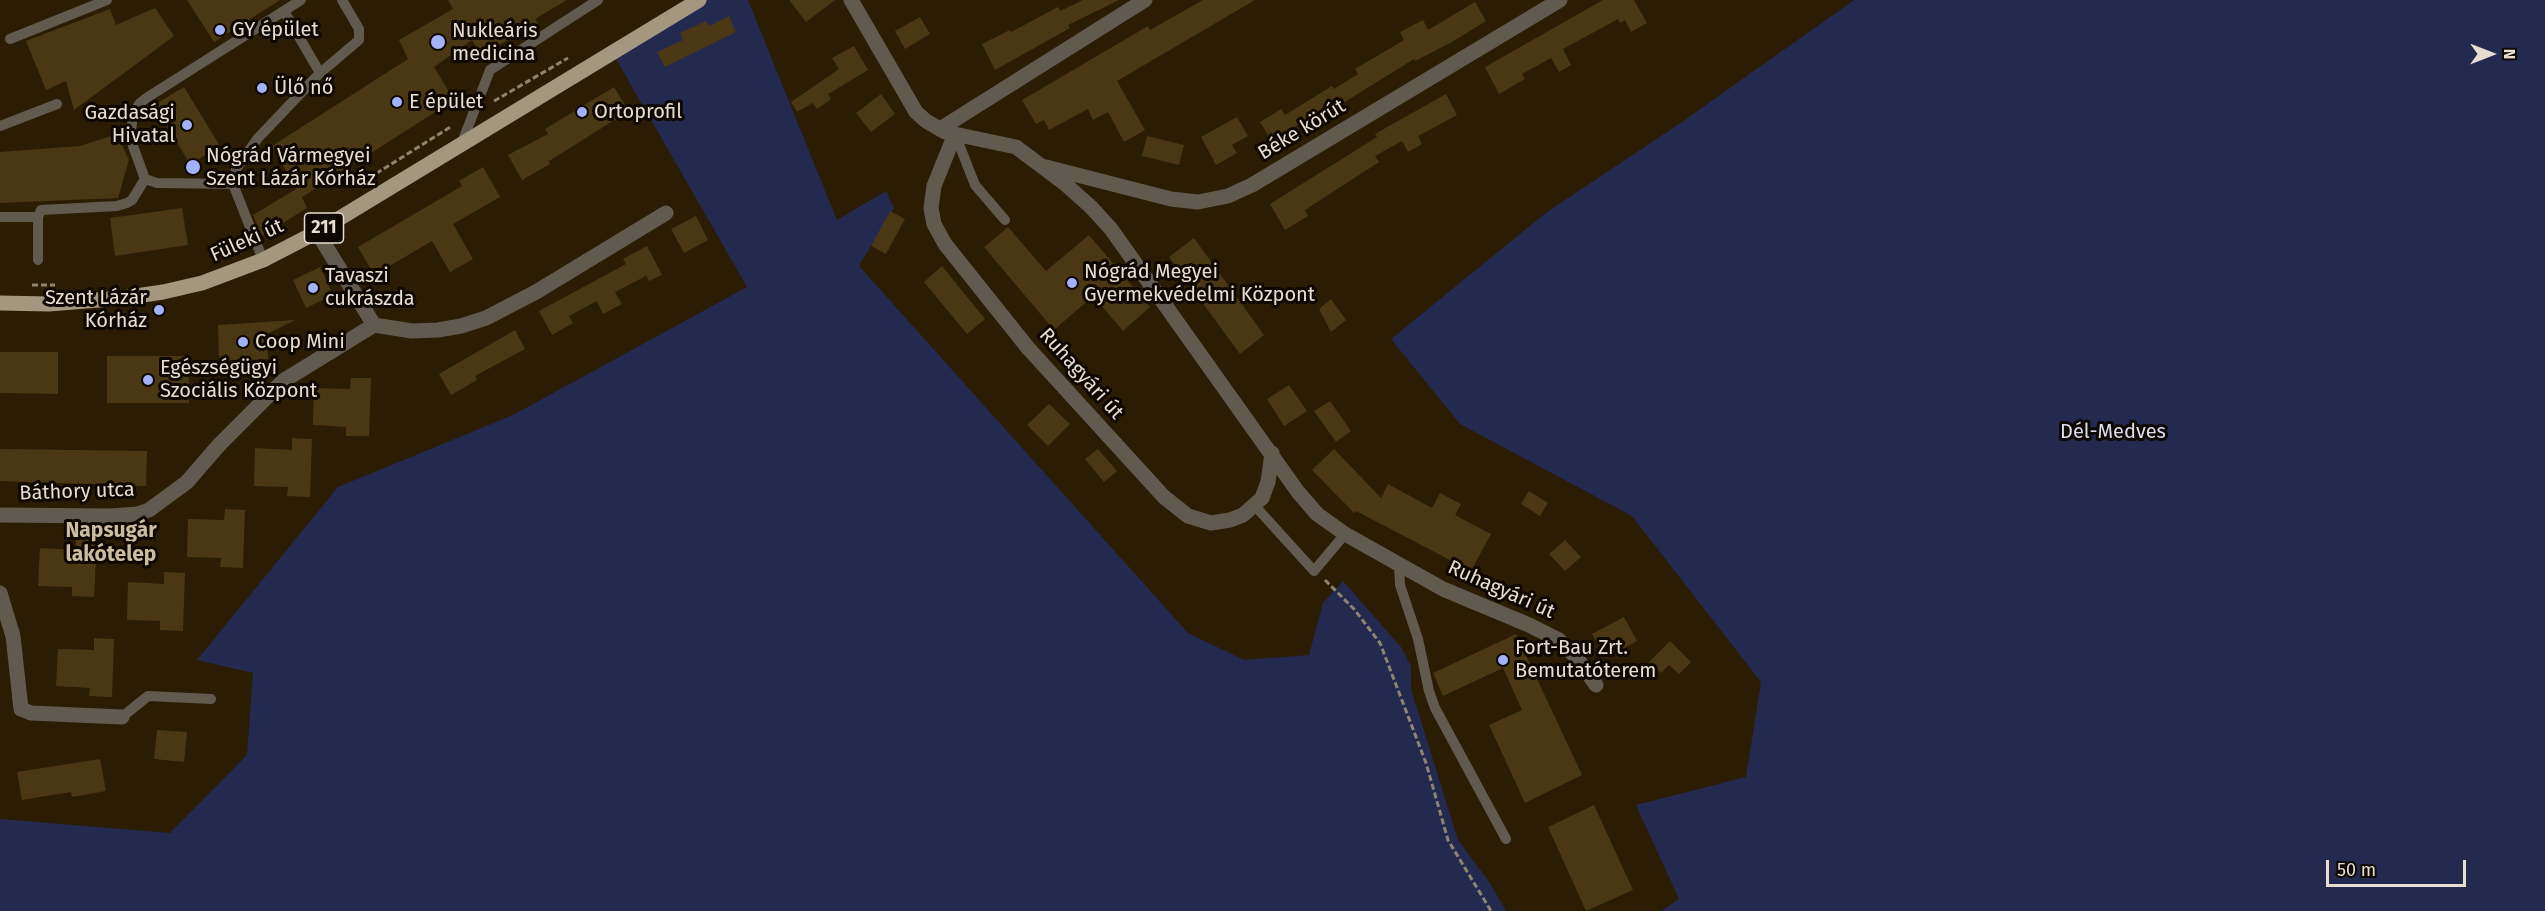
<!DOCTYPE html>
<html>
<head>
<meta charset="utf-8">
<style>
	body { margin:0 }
	#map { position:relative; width:2545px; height:911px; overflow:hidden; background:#2a1d04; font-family:"Fira Sans",sans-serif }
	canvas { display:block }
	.north { position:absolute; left:2461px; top:24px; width:60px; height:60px; -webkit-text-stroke:4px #0e0802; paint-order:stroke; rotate:90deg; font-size:16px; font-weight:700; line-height:24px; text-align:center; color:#e7decf }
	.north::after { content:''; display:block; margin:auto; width:21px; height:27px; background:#e7decf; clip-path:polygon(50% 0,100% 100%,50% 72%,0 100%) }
	.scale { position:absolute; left:2326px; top:860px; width:140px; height:27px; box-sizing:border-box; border:3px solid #e7decf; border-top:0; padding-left:8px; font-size:18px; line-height:21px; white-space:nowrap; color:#e7decf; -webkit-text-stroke:4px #0e0802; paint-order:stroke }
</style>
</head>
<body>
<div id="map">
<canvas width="2545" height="911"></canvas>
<div class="north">N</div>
<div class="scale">50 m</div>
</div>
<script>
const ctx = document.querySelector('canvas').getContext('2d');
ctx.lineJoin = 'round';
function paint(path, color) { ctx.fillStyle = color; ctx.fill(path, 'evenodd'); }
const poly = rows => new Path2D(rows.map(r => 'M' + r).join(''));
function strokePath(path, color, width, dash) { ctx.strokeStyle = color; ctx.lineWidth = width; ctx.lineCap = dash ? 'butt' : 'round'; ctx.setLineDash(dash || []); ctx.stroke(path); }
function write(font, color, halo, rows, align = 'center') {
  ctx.font = font + ' "Fira Sans",sans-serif'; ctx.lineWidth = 6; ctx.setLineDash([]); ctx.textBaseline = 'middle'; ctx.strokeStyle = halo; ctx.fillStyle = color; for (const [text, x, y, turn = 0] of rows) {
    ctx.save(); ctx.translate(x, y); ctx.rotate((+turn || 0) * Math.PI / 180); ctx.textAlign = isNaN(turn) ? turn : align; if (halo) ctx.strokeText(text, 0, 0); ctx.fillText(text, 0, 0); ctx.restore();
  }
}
const green = poly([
	[699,0,748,0,837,220,886,191,894,208,859,266,1188,633,1244,660,1309,655,1323,603,1343,581,1401,647,1411,666,1411,689,1458,840,1490,883,1506,911,0,911,0,819,170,833,247,755,253,673,197,660,338,487,513,415,747,287,612,52],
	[1854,0,2545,0,2545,911,1661,911,1679,899,1636,805,1746,777,1761,682,1632,516,1460,424,1391,339,1547,212,1682,122]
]);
const building = poly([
	[187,0,280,0,214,42],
	[448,0,567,0,535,19,538,23,481,55,472,40,434,67,454,100,302,197,307,208,262,236,253,215,296,189,272,146,408,59,399,40,453,9],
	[789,0,835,0,806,22],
	[1083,0,1119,0,1068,25,1070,28,995,70,982,44,1010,30,1011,32,1058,7,1060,11],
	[1203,0,1255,0,1117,81,1145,130,1124,142,1108,112,1093,120,1088,109,1049,130,1044,120,1036,124,1022,100,1148,26,1150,30],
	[1603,0,1634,0,1647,23,1631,32,1625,20,1620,23,1618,19,1563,49,1571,65,1559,72,1551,58,1522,74,1525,79,1499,94,1485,67],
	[1475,2,1486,21,1452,42,1415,61,1414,59,1343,103,1345,107,1322,121,1317,112,1293,128,1296,133,1275,147,1260,122,1281,109,1285,115,1332,86,1334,89,1358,74,1355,69,1404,40,1400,32,1423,20,1428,30],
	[155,8,174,36,74,110,66,81,46,90,26,41,110,9,116,25],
	[729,16,736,32,665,67,657,52,683,40,680,33,706,21,709,26],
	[920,17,930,34,905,49,895,31],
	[854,46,868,70,828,94,831,99,817,109,813,103,797,112,791,102,839,69,832,58],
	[184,87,220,146,190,164,154,105],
	[614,87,629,111,549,161,550,164,522,180,508,155,548,134,545,129],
	[881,94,895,114,871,132,856,113],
	[1446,94,1457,115,1418,136,1422,144,1408,152,1402,141,1375,156,1379,162,1305,210,1308,216,1285,230,1270,204,1377,137,1375,134],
	[1237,117,1248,136,1232,145,1237,153,1216,165,1201,137],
	[117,134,129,160,118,198,0,203,0,152,80,146],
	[1147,136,1184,145,1179,165,1142,156],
	[483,167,500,197,453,224,473,259,450,272,432,241,374,275,358,247,462,186,459,181],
	[182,208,188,245,115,256,110,218],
	[890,211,905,219,886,254,871,246],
	[696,216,708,240,684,253,671,229],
	[1008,227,1046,271,1089,235,1150,307,1123,331,1093,296,1054,330,984,247],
	[1194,238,1264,335,1240,354,1169,257],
	[647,246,662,275,649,281,646,276,615,292,622,304,603,314,597,301,569,316,573,323,552,335,539,311,626,264,623,259],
	[942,266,985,319,967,334,924,282],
	[320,267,333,295,306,308,293,280],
	[1331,299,1346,320,1331,332,1319,309],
	[295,320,267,334,268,359,219,361,218,325],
	[515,330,525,349,475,376,477,380,451,395,439,374],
	[0,352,58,352,58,394,0,393],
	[107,356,189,356,189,403,107,403],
	[351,378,371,378,369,436,346,436,346,427,313,425,314,388,350,389],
	[1289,385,1307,411,1284,426,1267,399],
	[1330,401,1351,431,1336,442,1314,411],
	[1049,404,1070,424,1048,446,1027,425],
	[292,438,312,439,310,497,287,496,288,487,254,486,255,448,292,450],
	[0,449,147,451,146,486,0,481],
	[1098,449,1117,471,1104,482,1085,459],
	[1334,449,1381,498,1388,484,1432,508,1440,493,1461,504,1455,515,1491,534,1471,571,1356,511,1354,513,1312,470],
	[1529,491,1548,503,1540,516,1521,504],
	[225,509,245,510,243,568,220,567,221,558,187,557,188,519,224,520],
	[76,538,97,539,94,597,72,596,72,587,38,586,40,548,76,550],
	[1565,540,1581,557,1565,571,1549,554],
	[164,572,185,573,183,631,160,630,160,621,127,620,128,582,164,584],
	[1624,617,1637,641,1606,658,1592,634],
	[1516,634,1582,775,1525,803,1489,725,1522,710,1503,668,1443,696,1433,673],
	[94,638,114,639,112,697,89,696,90,688,56,686,58,649,94,650],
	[1670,641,1691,662,1679,674,1669,665,1661,673,1649,662],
	[157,730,187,732,184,762,154,759],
	[100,759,106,791,72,797,71,792,22,800,17,772],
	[1594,805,1633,890,1586,911,1548,827]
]);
const path = poly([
	[494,101,568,58],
	[361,183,452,126],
	[32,285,55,285],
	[1325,580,1354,609,1380,643,1426,763,1448,840,1491,911]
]);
const service = poly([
	[284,11,320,73],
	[10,39,107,0],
	[0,126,57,104],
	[955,134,975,185,1005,220],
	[461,145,490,70,598,0],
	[233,184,157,183,145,179,133,146,131,132,133,114,140,103,148,97,301,0],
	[0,217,38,217],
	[38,260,38,217,41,210,117,206,127,203,132,200,145,179],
	[263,260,233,184,236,169,258,138,320,73,359,40,359,29,342,0],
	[1255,506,1314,571,1345,534],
	[1399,565,1400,585,1418,639,1429,691,1435,708,1506,839],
	[122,717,148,696,211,699]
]);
const minor = poly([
	[851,0,916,112,926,121,945,132,1016,147,1064,183,1091,207,1111,229,1298,492,1317,514,1345,534,1443,589,1529,625,1559,640,1577,658,1596,685],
	[940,129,1145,0],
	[955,134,934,186,931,208,934,224,945,244,1028,348,1164,497,1188,516,1211,523,1230,520,1243,515,1262,498,1268,482,1272,453],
	[1046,167,1171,199,1198,202,1228,196,1252,185,1560,0],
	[374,325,412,331,438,330,461,326,486,318,536,292,666,213],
	[0,515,111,516,137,514,149,510,187,482,219,445,283,381,374,325,317,232],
	[0,593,13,636,21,709,31,713,122,717]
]);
const primary = poly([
	[0,303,49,304,123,298,163,292,202,283,263,260,317,232,699,0]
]);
const markers = [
	[220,30,6,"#a4b2fc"],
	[438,42,8,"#a4b2fc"],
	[262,88,6,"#a4b2fc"],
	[397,102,6,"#a4b2fc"],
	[582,112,6,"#a4b2fc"],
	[187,125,6,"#a4b2fc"],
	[193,167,8,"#a4b2fc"],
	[1072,283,6,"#a4b2fc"],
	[313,288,6,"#a4b2fc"],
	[159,310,6,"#a4b2fc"],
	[243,342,6,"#a4b2fc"],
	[148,380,6,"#a4b2fc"],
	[1503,660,6,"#a4b2fc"]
];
const shields = [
	[324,228,39]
];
const shieldNames = [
	["211",324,228]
];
const poiNames = [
	["GY épület",232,30],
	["Nukleáris",452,31],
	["medicina",452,54],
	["Ülő nő",274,88],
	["E épület",409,102],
	["Ortoprofil",594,112],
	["Gazdasági",175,113,"right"],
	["Hivatal",175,136,"right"],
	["Nógrád Vármegyei",206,156],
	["Szent Lázár Kórház",206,179],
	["Nógrád Megyei",1084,272],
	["Gyermekvédelmi Központ",1084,295],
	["Tavaszi",325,276],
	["cukrászda",325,299],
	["Szent Lázár",147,298,"right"],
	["Kórház",147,321,"right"],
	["Coop Mini",255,342],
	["Egészségügyi",160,368],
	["Szociális Központ",160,391],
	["Fort-Bau Zrt.",1515,648],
	["Bemutatóterem",1515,671]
];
const streetNames = [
	["Béke körút",1302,130,-31],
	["Füleki út",247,241,-24],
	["Ruhagyári út",1081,374,48],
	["Báthory utca",77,492,-2],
	["Ruhagyári út",1501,590,24]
];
const parkNames = [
	["Dél-Medves",2113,432]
];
const neighbourhoodNames = [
	["Napsugár",111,531],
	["lakótelep",111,555]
];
paint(green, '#242950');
paint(building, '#4a3814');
strokePath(path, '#8f8470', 3, [6, 3]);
strokePath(service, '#615b4f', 10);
strokePath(minor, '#615b4f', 15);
strokePath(primary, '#a4977f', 15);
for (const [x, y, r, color] of markers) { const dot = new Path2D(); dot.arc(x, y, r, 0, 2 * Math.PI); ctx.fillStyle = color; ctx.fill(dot); strokePath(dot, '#0e0802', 2); }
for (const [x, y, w] of shields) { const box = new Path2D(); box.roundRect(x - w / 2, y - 15, w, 30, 4.5); ctx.fillStyle = '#0e0802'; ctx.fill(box); strokePath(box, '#e7decf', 1.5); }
write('bold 18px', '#e7decf', null, shieldNames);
write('20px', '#e7decf', '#0e0802', poiNames, 'left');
write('20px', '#e7decf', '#0e0802', streetNames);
write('20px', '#dadef0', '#0e0802', parkNames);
write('bold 21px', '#cdbda0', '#0e0802', neighbourhoodNames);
</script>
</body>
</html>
